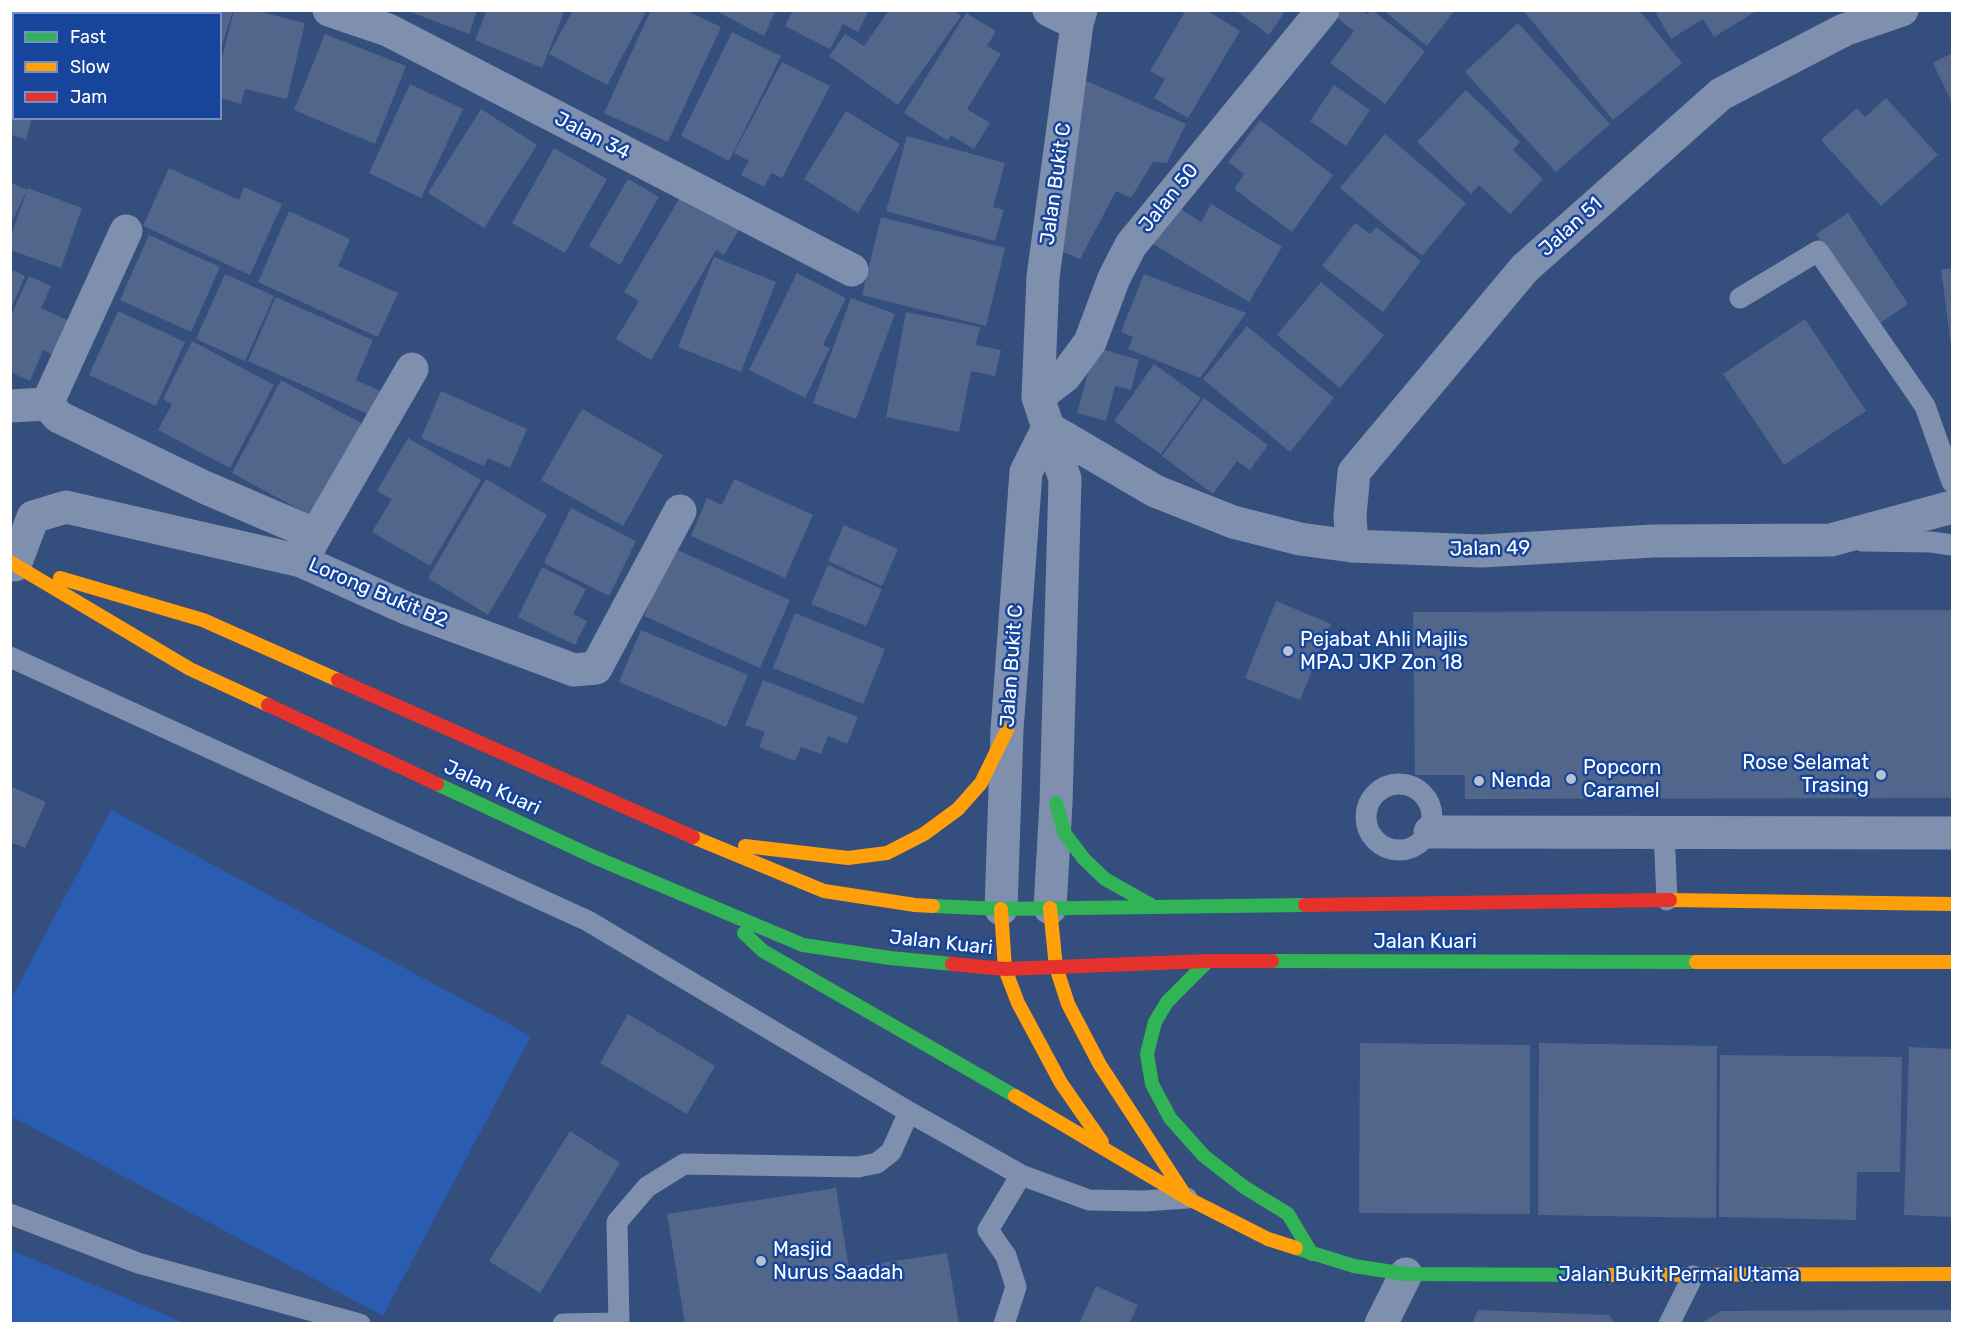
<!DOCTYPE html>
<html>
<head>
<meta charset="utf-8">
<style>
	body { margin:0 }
	#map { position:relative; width:1963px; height:1334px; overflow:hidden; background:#344e7d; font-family:Rubik,sans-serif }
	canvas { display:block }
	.frame { position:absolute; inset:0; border:12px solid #fff; pointer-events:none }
	.legend { position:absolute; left:12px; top:12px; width:210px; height:108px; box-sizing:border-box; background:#16459b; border:2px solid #738fc3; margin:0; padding:8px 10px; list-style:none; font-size:18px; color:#fff }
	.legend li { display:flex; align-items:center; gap:12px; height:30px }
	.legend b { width:30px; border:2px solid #738fc3 }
</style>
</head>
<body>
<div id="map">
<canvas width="1963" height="1334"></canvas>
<div class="frame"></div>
<ul class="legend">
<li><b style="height:8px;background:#30b455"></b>Fast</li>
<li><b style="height:8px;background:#ff9f0a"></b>Slow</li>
<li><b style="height:8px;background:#e5322d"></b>Jam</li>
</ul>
</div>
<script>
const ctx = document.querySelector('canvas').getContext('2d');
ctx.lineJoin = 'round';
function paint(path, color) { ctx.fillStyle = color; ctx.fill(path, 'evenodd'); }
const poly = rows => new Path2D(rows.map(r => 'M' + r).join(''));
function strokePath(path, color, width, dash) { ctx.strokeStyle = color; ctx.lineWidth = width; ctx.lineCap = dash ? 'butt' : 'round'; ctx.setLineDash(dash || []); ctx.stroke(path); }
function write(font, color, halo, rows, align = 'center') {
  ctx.font = font + ' Rubik,sans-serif'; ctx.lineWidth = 5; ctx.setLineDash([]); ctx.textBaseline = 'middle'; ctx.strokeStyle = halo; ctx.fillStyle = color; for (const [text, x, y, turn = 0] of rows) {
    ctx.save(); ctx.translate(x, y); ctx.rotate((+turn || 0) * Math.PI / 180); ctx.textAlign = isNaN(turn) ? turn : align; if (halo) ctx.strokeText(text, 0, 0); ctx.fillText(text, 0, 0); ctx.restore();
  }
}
const green = poly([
	[111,810,531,1036,383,1316,11,1116,11,999],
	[11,1250,185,1323,11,1323]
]);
const building = poly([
	[10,10,40,10,39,14,14,14,14,118,32,118,26,140,10,134],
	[76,10,145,10,144,14,75,14],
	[152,10,233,10,221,48,220,14,151,14],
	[234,10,253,10,305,23,287,99,245,89,241,104,220,98,220,66],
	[405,10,477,10,469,34],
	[487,10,565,10,542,68,475,40],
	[573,10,647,10,607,85,549,54],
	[651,10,685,10,721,27,668,142,604,113],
	[714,10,776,10,764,36],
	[793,10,869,10,858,32,843,24,830,49,785,26],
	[889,10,954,10,961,16,898,105,829,56,845,34,864,46],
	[1186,10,1206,10,1240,31,1188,118,1154,98,1165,79,1150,71],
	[1235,10,1286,10,1269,35],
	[1341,10,1363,10,1367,14,1372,10,1425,51,1385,104,1330,63,1354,31,1336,17],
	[1383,10,1455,10,1427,46],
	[1523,10,1639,10,1682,63,1613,120],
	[1654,10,1758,10,1714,37,1703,19,1671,39],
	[966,13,996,31,987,46,1001,54,967,109,990,123,974,149,951,135,948,141,904,113],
	[1518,23,1610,124,1556,172,1465,72],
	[732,32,781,56,729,161,681,136],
	[325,34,406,66,375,144,294,110],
	[1952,53,1952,103,1933,63],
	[782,62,830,86,782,178,771,173,764,187,741,175,749,161,734,153],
	[1084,80,1186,124,1167,163,1153,162,1131,198,1116,191,1080,259,1058,250],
	[410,84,463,109,421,198,369,173],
	[1334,85,1370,110,1346,146,1310,121],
	[1466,90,1520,142,1513,150,1543,179,1510,214,1479,185,1471,194,1417,142],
	[1886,98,1938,155,1881,206,1821,140,1857,108,1865,117],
	[481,109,537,145,484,228,428,193],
	[846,111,900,144,858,213,804,179],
	[1260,120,1333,175,1292,232,1234,189,1244,174,1228,162],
	[1385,134,1466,203,1422,256,1340,188],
	[907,136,1005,163,993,207,1004,210,995,241,886,211],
	[554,148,607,179,565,253,512,223],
	[169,168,239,200,244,187,282,204,250,275,143,226],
	[628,179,659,197,620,265,589,246],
	[10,182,27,190,10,226],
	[28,188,82,208,61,268,10,250,10,238],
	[682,194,740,228,724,255,716,250,651,360,616,339,639,301,624,292],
	[1211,204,1282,247,1249,302,1153,244,1176,206,1201,222],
	[289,211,350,239,338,266,398,293,378,337,258,282],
	[1848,213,1908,304,1877,325,1816,234],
	[881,217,1005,248,986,326,862,295],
	[1355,223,1370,234,1376,227,1421,261,1383,312,1322,266],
	[149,235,220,267,191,332,120,300],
	[714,257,776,282,741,372,678,347],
	[1952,268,1952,344,1951,344,1941,270],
	[10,269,25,276,10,311],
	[797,273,846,298,823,345,830,348,805,398,749,370],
	[225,274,274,296,245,361,196,339],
	[1144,274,1246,313,1200,378,1128,349,1133,337,1121,332],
	[29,276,51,286,41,308,74,323,59,357,43,350,30,381,10,372,10,317],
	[1321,282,1384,335,1340,388,1277,335],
	[276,297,373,340,356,380,380,391,370,415,248,361],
	[851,298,895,314,856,419,813,403],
	[118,311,185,342,156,406,89,375],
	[906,312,980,327,976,345,1001,350,995,376,971,371,959,432,886,417],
	[1805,319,1866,411,1784,465,1723,374],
	[1247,326,1334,398,1290,452,1203,379],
	[192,341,274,385,230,468,158,430,172,404,163,399],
	[1095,347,1139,360,1131,390,1115,386,1106,421,1077,413],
	[1154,364,1201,398,1161,454,1114,421],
	[281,380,363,424,313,517,232,473],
	[441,391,527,429,510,468,488,458,484,466,421,438],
	[1204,398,1268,445,1250,470,1237,461,1213,494,1162,456],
	[582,409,663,455,623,526,541,480],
	[408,438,481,480,430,566,372,532,392,499,377,491],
	[486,479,547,515,488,615,428,578],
	[734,479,813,515,785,578,691,536,707,498,722,505],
	[571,508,636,541,609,596,544,563],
	[844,525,898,549,882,586,828,561],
	[673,548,790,600,760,668,644,616],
	[828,565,882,589,866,626,811,604],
	[542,567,586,589,573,614,587,621,575,645,518,617],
	[1276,601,1331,624,1300,700,1245,678],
	[1952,610,1952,798,1465,799,1465,775,1415,775,1413,612],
	[795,613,885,649,863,704,773,668],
	[641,630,748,675,726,727,619,682],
	[763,680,858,717,847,744,828,736,821,754,801,747,795,761,759,747,765,732,745,725],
	[10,786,46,802,25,848,13,843,10,848],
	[628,1014,715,1066,687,1114,600,1063],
	[1360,1043,1530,1045,1530,1214,1359,1213],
	[1539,1043,1717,1046,1716,1218,1538,1215],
	[1909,1047,1952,1049,1952,1217,1904,1215],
	[1720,1055,1902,1057,1900,1172,1857,1172,1856,1220,1719,1217],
	[570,1131,620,1163,540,1293,489,1261],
	[836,1188,849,1268,947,1253,959,1324,685,1324,667,1214],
	[1096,1286,1138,1305,1129,1324,1079,1324],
	[1478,1310,1609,1315,1615,1324,1472,1324],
	[1855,1310,1952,1310,1952,1324,1700,1324,1721,1311]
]);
const lane = poly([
	[1740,298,1818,251,1925,406,1952,482],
	[1862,541,1931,542,1952,545],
	[10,657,588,921,909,1112,1021,1175,1089,1200,1144,1201,1187,1198],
	'1366 817a33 33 0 1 1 66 0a33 33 0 1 1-66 0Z',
	[1664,832,1667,900],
	[10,1214,138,1263,360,1324],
	[563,1324,619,1323],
	[619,1324,617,1222,647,1187,684,1164,858,1167,877,1163,891,1152,909,1112],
	[1004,1324,1016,1287,1006,1256,988,1230,1021,1175],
	[1669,1324,1693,1276]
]);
const street = poly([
	[329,10,388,30,852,270],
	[1049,10,1077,24],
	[126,231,47,404,59,417,204,487,316,535],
	[1038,397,1065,376,1090,342,1114,278,1131,245,1323,10],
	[10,406,47,404],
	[1048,428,1155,491,1233,522,1300,539,1352,546,1482,551,1653,541,1831,540,1952,507],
	[1352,546,1350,516,1354,472,1525,268,1721,94,1844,30,1902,10],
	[305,554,412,369],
	[15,565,33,517,66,507,301,561,406,608,574,670,596,668,680,511],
	[1430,832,1952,833],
	[1050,908,1056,803,1065,479,1038,397,1043,277,1077,24,1081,10],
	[1001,909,1007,730,1026,472,1048,428],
	[1381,1324,1406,1274]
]);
const fast = poly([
	[437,784,594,857,803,945,890,958,952,964],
	[1056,803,1065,834,1084,859,1105,879,1151,905],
	[933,906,1001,909,1305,905],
	[744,933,763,951,1015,1096],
	[1208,961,1167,1002,1155,1022,1147,1054,1152,1084,1170,1118,1204,1156,1244,1187,1288,1214,1312,1254],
	[1272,961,1696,962],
	[1296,1248,1354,1266,1406,1274,1591,1275]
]);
const slow = poly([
	[10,562,190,669,268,705],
	[60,578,203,620,338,680],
	[693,837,824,891,915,905,933,906],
	[745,846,848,858,887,853,924,834,958,809,981,783,1007,730],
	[1670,900,1952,904],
	[1050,908,1056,967,1068,1004,1100,1065,1183,1192],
	[1001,909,1005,969,1018,1003,1061,1083,1102,1142],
	[1696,962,1952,962],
	[1015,1096,1187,1198,1268,1239,1296,1248],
	[1591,1275,1952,1274]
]);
const jam = poly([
	[338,680,693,837],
	[268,705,437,784],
	[1305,905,1670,900],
	[952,964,1005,969,1208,961,1272,961]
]);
const markers = [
	[1288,651,6,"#b8c1d2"],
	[1881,775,6,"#b8c1d2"],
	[1571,779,6,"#b8c1d2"],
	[1479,781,6,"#b8c1d2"],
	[761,1261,6,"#b8c1d2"]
];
const streetNames = [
	["Jalan 34",592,136,27],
	["Jalan Bukit C",1056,184,-82],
	["Jalan 50",1169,198,-51],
	["Jalan 51",1571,227,-42],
	["Jalan 49",1490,549,-1],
	["Lorong Bukit B2",378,593,23],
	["Jalan Bukit C",1012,666,-86],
	["Jalan Kuari",492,788,25],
	["Jalan Kuari",1425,942],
	["Jalan Kuari",941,943,6],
	["Jalan Bukit Permai Utama",1679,1275]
];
const poiNames = [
	["Pejabat Ahli Majlis",1300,640],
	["MPAJ JKP Zon 18",1300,663],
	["Rose Selamat",1869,763,"right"],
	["Trasing",1869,786,"right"],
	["Popcorn",1583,768],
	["Caramel",1583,791],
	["Nenda",1491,781],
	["Masjid",773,1250],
	["Nurus Saadah",773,1273]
];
paint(green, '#2a5cb1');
paint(building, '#52668b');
strokePath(lane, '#7f8fae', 21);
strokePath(street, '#7f8fae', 33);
strokePath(fast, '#30b455', 14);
strokePath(slow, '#ff9f0a', 14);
strokePath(jam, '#e5322d', 14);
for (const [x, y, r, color] of markers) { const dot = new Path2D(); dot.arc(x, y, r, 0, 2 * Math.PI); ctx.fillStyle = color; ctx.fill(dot); strokePath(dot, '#16459b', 2); }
write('20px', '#fff', '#16459b', streetNames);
write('20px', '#fff', '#16459b', poiNames, 'left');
</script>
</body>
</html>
